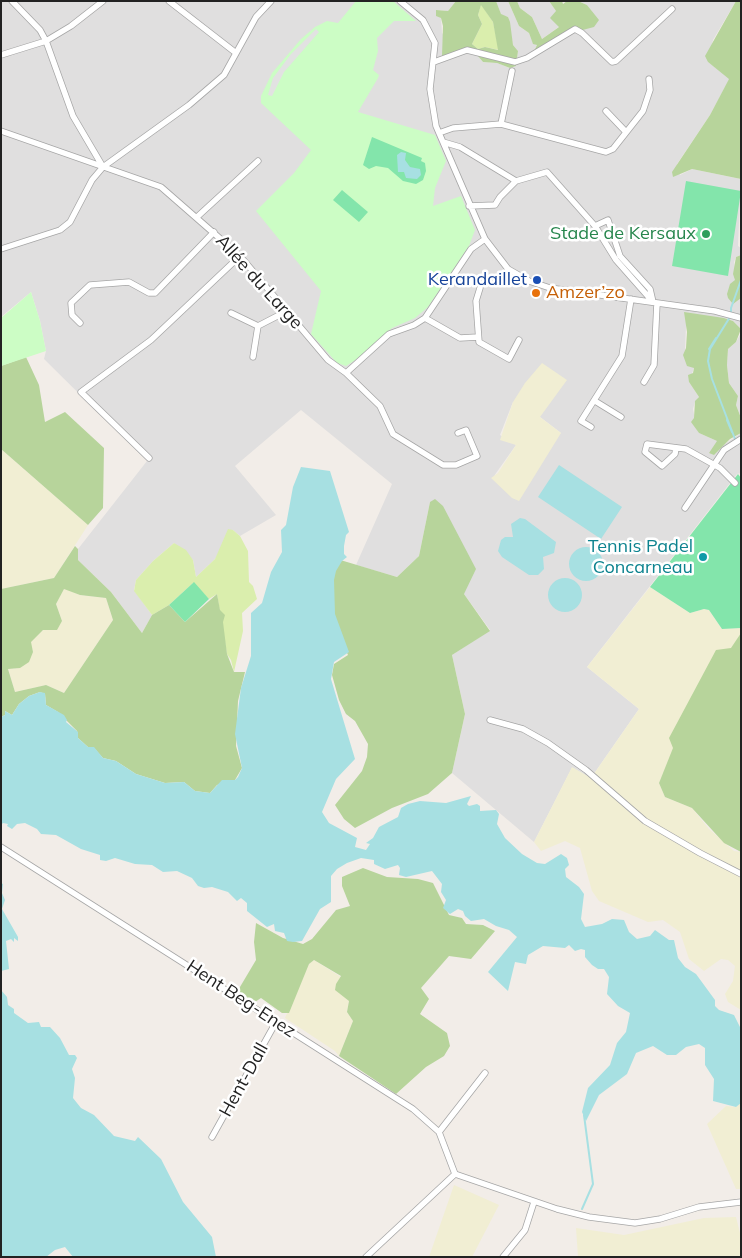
<!DOCTYPE html>
<html>
<head>
<meta charset="utf-8">
<style>
	body { margin:0 }
	#map { position:relative; width:742px; height:1258px; overflow:hidden; background:#f2ede8; font-family:Mulish,sans-serif }
	canvas { display:block }
	.frame { position:absolute; inset:0; border:2px solid #222; pointer-events:none }
</style>
</head>
<body>
<div id="map">
<canvas width="742" height="1258"></canvas>
<div class="frame"></div>
</div>
<script>
const ctx = document.querySelector('canvas').getContext('2d');
ctx.lineJoin = 'round';
function paint(path, color) { ctx.fillStyle = color; ctx.fill(path, 'evenodd'); }
const poly = rows => new Path2D(rows.map(r => 'M' + r).join(''));
function strokePath(path, color, width, dash) { ctx.strokeStyle = color; ctx.lineWidth = width; ctx.lineCap = dash ? 'butt' : 'round'; ctx.setLineDash(dash || []); ctx.stroke(path); }
function write(font, color, halo, rows, align = 'center') {
  ctx.font = font + ' Mulish,sans-serif'; ctx.lineWidth = 5; ctx.setLineDash([]); ctx.textBaseline = 'middle'; ctx.strokeStyle = halo; ctx.fillStyle = color; for (const [text, x, y, turn = 0] of rows) {
    ctx.save(); ctx.translate(x, y); ctx.rotate((+turn || 0) * Math.PI / 180); ctx.textAlign = isNaN(turn) ? turn : align; if (halo) ctx.strokeText(text, 0, 0); ctx.fillText(text, 0, 0); ctx.restore();
  }
}
const residential = poly([
	[1,1,456,1,448,11,437,10,441,18,442,33,458,51,477,55,483,62,497,63,510,68,516,66,518,51,513,45,508,17,501,15,496,1,508,1,519,26,529,33,533,43,537,45,532,54,575,32,592,12,587,5,578,1,736,1,713,40,708,62,730,78,710,115,677,164,680,175,692,169,741,179,738,246,741,248,741,255,736,257,734,262,741,298,741,329,733,321,724,318,686,326,685,351,694,368,689,382,699,397,695,402,693,409,697,429,699,433,717,441,722,446,741,433,741,473,737,474,587,667,639,709,591,778,572,768,534,842,452,773,465,714,452,655,490,630,464,594,430,502,419,556,397,577,356,565,392,484,301,410,235,466,276,515,240,536,233,530,215,559,196,577,193,560,174,543,153,561,136,580,134,590,152,615,142,633,111,592,78,560,78,549,147,461,44,359,46,351,40,321,31,292,1,317],
	[513,402,540,417,561,433,494,476,516,445,500,435],
	[517,1,549,1,556,11,560,26,542,39,532,17,520,8],
	[741,333,741,418,736,405,738,396,729,383,727,365,728,349,736,342]
]);
const farmland = poly([
	[542,363,567,380,540,417,561,433,519,501,512,498,491,478,498,473,516,445,500,440,513,402,525,383],
	[1,449,88,525,54,578,1,589],
	[650,587,690,613,704,609,709,610,722,629,741,628,741,633,674,748,659,783,665,797,692,808,709,829,734,851,741,852,741,1010,728,1002,725,994,733,981,735,966,728,960,721,959,704,971,689,959,680,932,663,920,648,922,599,901,592,891,580,848,565,841,541,851,534,842,572,767,591,778,639,709,587,667],
	[64,588,80,595,106,598,113,620,64,693,46,685,15,692,8,669,20,668,33,652,30,642,43,630,62,621,56,604],
	[314,960,341,977,349,1001,347,1012,353,1021,339,1056,335,1051,285,1018,309,964],
	[741,1103,741,1189,736,1189,707,1124,726,1106,736,1107],
	[454,1185,499,1205,472,1257,429,1257],
	[736,1217,741,1237,741,1257,578,1257,576,1228,624,1235,704,1218]
]);
const grass = poly([
	[481,4,493,22,499,50,485,47,478,49,472,44,482,24,478,15],
	[228,529,233,530,240,536,248,551,249,582,253,586,257,599,242,613,243,631,234,672,231,660,227,654,217,594,209,599,193,583,169,605,152,615,134,591,136,580,153,561,174,543,186,550,193,560,196,577,215,559]
]);
const forest = poly([
	[456,1,496,1,501,14,508,17,510,22,513,45,518,51,516,66,510,68,497,63,483,62,477,55,467,52,442,56,443,26,441,18,436,16,436,10,448,11],
	[481,5,493,22,498,50,485,47,478,49,472,44,482,24,478,15],
	[508,1,517,1,520,8,532,17,542,39,559,27,550,18,556,11,549,1,562,1,563,4,567,1,578,1,587,5,599,20,594,27,575,32,532,55,537,45,533,44,529,33,519,26],
	[736,1,741,1,741,179,692,169,673,177,672,172,710,115,729,79,708,62,705,56],
	[741,255,741,298,733,304,728,298,727,294,730,284,735,280,733,274,736,257],
	[684,312,724,318,733,321,741,329,736,342,728,349,727,365,729,383,738,396,736,405,741,418,741,433,730,439,714,455,709,453,717,441,699,433,691,422,694,418,695,401,699,397,689,382,688,375,693,373,694,368,687,366,683,355,686,348,687,332],
	[26,357,39,385,45,422,65,412,104,448,103,508,88,525,1,449,1,366],
	[435,499,443,506,476,569,464,594,490,631,452,655,465,714,452,773,428,794,392,808,355,828,344,819,335,805,362,771,367,757,368,744,355,721,346,714,339,700,332,675,334,664,348,655,326,607,337,559,397,577,419,556,430,502],
	[75,546,78,549,78,560,111,592,142,633,152,615,169,605,185,622,217,594,220,610,225,615,223,622,227,654,234,672,245,672,238,701,236,746,242,768,235,780,217,785,210,793,195,791,184,782,165,783,136,774,116,761,103,758,93,747,88,747,78,738,77,731,58,712,46,705,45,694,40,692,29,696,19,704,12,715,5,711,5,715,1,717,1,589,54,578],
	[64,589,80,595,106,598,113,620,64,693,46,685,15,692,8,669,20,668,29,662,33,652,31,642,43,630,57,630,62,621,56,604],
	[741,633,741,852,724,843,692,808,665,797,659,783,673,748,669,738,716,650,731,648],
	[363,868,387,877,418,879,433,883,449,915,462,918,466,924,483,925,495,931,471,959,449,956,421,988,429,999,420,1014,447,1033,450,1046,444,1056,426,1067,396,1094,339,1056,353,1021,347,1012,349,1001,335,990,336,984,341,976,314,960,309,964,289,1013,282,1013,261,998,255,1002,237,992,256,960,254,942,256,923,283,938,303,944,312,939,336,910,350,906,342,886,342,877]
]);
const park = poly([
	[356,1,393,1,416,21,394,21,377,38,378,51,373,70,379,75,378,78,358,112,435,135,446,161,435,188,433,206,461,196,475,230,469,246,428,307,415,318,392,328,357,359,346,366,337,363,311,334,321,291,256,211,294,173,311,150,261,103,261,96,272,73,301,39,315,27,327,21,338,23],
	[31,292,40,321,46,351,1,366,1,318]
]);
const pitch = poly([
	[372,137,422,158,421,161,425,163,426,171,423,180,416,184,403,181,388,168,376,166,369,169,363,165],
	[686,181,741,191,728,276,672,266],
	[342,190,368,212,359,222,333,200],
	[738,474,741,478,741,628,722,629,709,610,704,609,690,613,650,587],
	[194,582,209,599,185,622,169,605]
]);
const parking = poly([
	[316,29,319,32,284,72,272,96,268,95,273,78,291,54]
]);
const water = poly([
	[401,152,406,153,405,160,410,167,420,169,421,175,417,179,406,178,404,172,398,172,397,155],
	[559,465,622,507,601,539,538,497],
	[301,467,330,471,349,532,346,535,344,546,344,554,347,557,342,561,336,571,334,580,335,614,349,652,334,662,331,679,355,759,336,779,322,812,329,823,357,838,355,847,366,850,370,844,366,843,373,838,379,827,398,817,401,808,408,804,420,801,446,803,471,796,467,804,469,806,477,804,480,806,480,811,496,810,499,814,497,824,505,838,522,854,537,863,545,864,561,854,567,858,569,865,565,869,566,877,579,887,584,894,581,919,585,927,602,924,612,919,624,920,629,932,637,939,650,936,655,930,669,940,674,940,678,958,685,967,696,974,715,1000,715,1006,719,1010,734,1015,741,1029,741,1103,736,1107,713,1101,714,1079,705,1065,705,1048,699,1044,686,1047,676,1055,667,1055,653,1046,636,1053,627,1074,599,1095,586,1121,582,1112,588,1088,610,1065,617,1043,626,1032,630,1013,618,1006,607,994,609,977,604,969,598,969,592,965,585,957,585,950,581,949,575,951,569,945,565,948,543,946,528,955,526,964,515,962,508,991,488,972,517,937,509,930,496,926,484,919,471,921,465,916,463,911,458,909,450,914,443,908,446,900,441,892,442,884,432,871,406,877,399,875,400,868,398,865,385,869,374,864,374,860,361,858,347,863,337,869,331,876,331,902,320,909,302,941,293,942,287,941,284,933,275,931,274,924,267,927,247,911,247,903,241,898,237,901,228,892,212,887,204,888,198,886,192,878,177,871,163,872,152,865,135,864,115,858,106,861,100,860,100,855,81,849,56,835,41,834,37,829,25,823,17,824,12,829,7,826,8,824,3,823,1,825,1,717,5,715,5,711,12,715,19,704,29,696,40,692,45,693,46,705,64,715,67,720,66,722,78,732,78,738,88,747,94,747,103,758,116,761,136,774,165,783,184,782,195,791,210,793,222,780,235,780,238,777,242,768,235,734,241,688,251,656,251,613,262,603,271,572,282,552,281,530,286,525,293,487],
	[520,518,525,519,556,542,554,553,543,557,544,569,538,575,529,575,502,557,498,551,501,540,505,537,513,537,511,524],
	'569 564a17 17 0 1 1 34 0a17 17 0 1 1-34 0Z',
	'548 595a17 17 0 1 1 34 0a17 17 0 1 1-34 0Z',
	[1,883,3,884,2,893,5,900,2,909,18,937,18,941,14,938,14,942,11,939,6,941,9,969,1,971],
	[1,990,7,997,8,1005,14,1009,14,1013,28,1023,39,1022,41,1027,50,1027,60,1038,69,1055,75,1055,77,1058,72,1069,75,1078,73,1098,81,1108,94,1115,114,1136,135,1141,138,1137,161,1159,183,1202,212,1237,216,1257,73,1257,65,1247,55,1250,46,1257,1,1257]
]);
const stream = poly([
	[731,313,731,308,741,280],
	[730,317,710,349,708,361,712,379,735,439,741,444],
	[709,349,716,338],
	[727,420,732,432],
	[582,1209,593,1184,584,1115]
]);
const street = poly([
	[12,1,40,30,46,41,73,116,103,167],
	[169,1,236,53],
	[400,1,423,20,435,43,430,89,436,126,485,239,508,269,529,281,550,288,715,311,741,318],
	[1,55,46,41,71,26,103,1],
	[434,62,467,50,515,62,527,58,575,29,582,33,612,62,616,61,672,9],
	[606,111,626,132],
	[501,124,512,71],
	[1,131,161,187,240,256,328,360,346,373,380,406,393,434,443,465,456,465,477,456,466,430,458,433],
	[439,133,453,128,501,124,606,152,613,149,643,111,650,90,649,79],
	[443,142,460,147,516,181],
	[469,206,495,205,500,197,516,181,547,172,595,226,616,260,653,302],
	[197,217,258,161],
	[595,226,608,220,620,256,650,289,653,302],
	[1,249,60,230,70,222,92,180,103,167,189,105,224,75,256,17,271,1],
	[480,288,476,301,479,342,509,359,519,340],
	[231,313,258,326],
	[425,318,460,338,478,337],
	[80,323,72,315,71,303,90,285,129,282,149,293,155,293,214,232],
	[258,326,287,311],
	[253,357,258,326],
	[346,373,389,334,414,325,425,318,471,249,485,239],
	[644,382,654,365,657,303],
	[595,401,621,417],
	[591,427,581,421,622,356,631,299],
	[676,448,675,454,662,466,645,452,647,444,686,449,720,468,735,483],
	[149,458,81,392,151,340,240,256],
	[685,508,724,450,741,439],
	[490,720,523,729,548,743,586,770,645,821,700,853,741,874],
	[1,847,413,1109,439,1132,455,1174],
	[439,1132,485,1073],
	[212,1137,276,1022],
	[455,1174,557,1209,589,1217,635,1223,660,1219,699,1207,741,1202],
	[366,1257,455,1174],
	[503,1257,525,1230,534,1202]
]);
const markers = [
	[706,234,5,"#2e9e5b"],
	[537,280,5,"#1a4fb4"],
	[536,293,5,"#e8710a"],
	[703,557,5,"#0f9aa8"]
];
const leisureNames = [
	["Stade de Kersaux",696,234]
];
const transitNames = [
	["Kerandaillet",527,280]
];
const streetNames = [
	["Allée du Large",259,282,48],
	["Hent Beg-Enez",241,999,33],
	["Hent-Dall",244,1080,-61]
];
const foodNames = [
	["Amzer’zo",546,293]
];
const cultureNames = [
	["Tennis Padel",693,547],
	["Concarneau",693,568]
];
paint(residential, '#e0dfdf');
paint(farmland, '#f1eed3');
paint(grass, '#daeead');
paint(forest, '#b7d49b');
paint(park, '#ccfdc5');
paint(pitch, '#83e5ab');
paint(parking, '#e2e2e2');
paint(water, '#a7e0e2');
strokePath(stream, '#a7e0e2', 2);
strokePath(street, '#a6a6a6', 7);
strokePath(street, '#fff', 5.5);
for (const [x, y, r, color] of markers) { const dot = new Path2D(); dot.arc(x, y, r, 0, 2 * Math.PI); ctx.fillStyle = color; ctx.fill(dot); strokePath(dot, '#fff', 2); }
write('18px', '#27864d', '#fff', leisureNames, 'right');
write('18px', '#164399', '#fff', transitNames, 'right');
write('18px', '#222', '#fff', streetNames);
write('18px', '#c56008', '#fff', foodNames, 'left');
write('18px', '#0d838f', '#fff', cultureNames, 'right');
</script>
</body>
</html>
